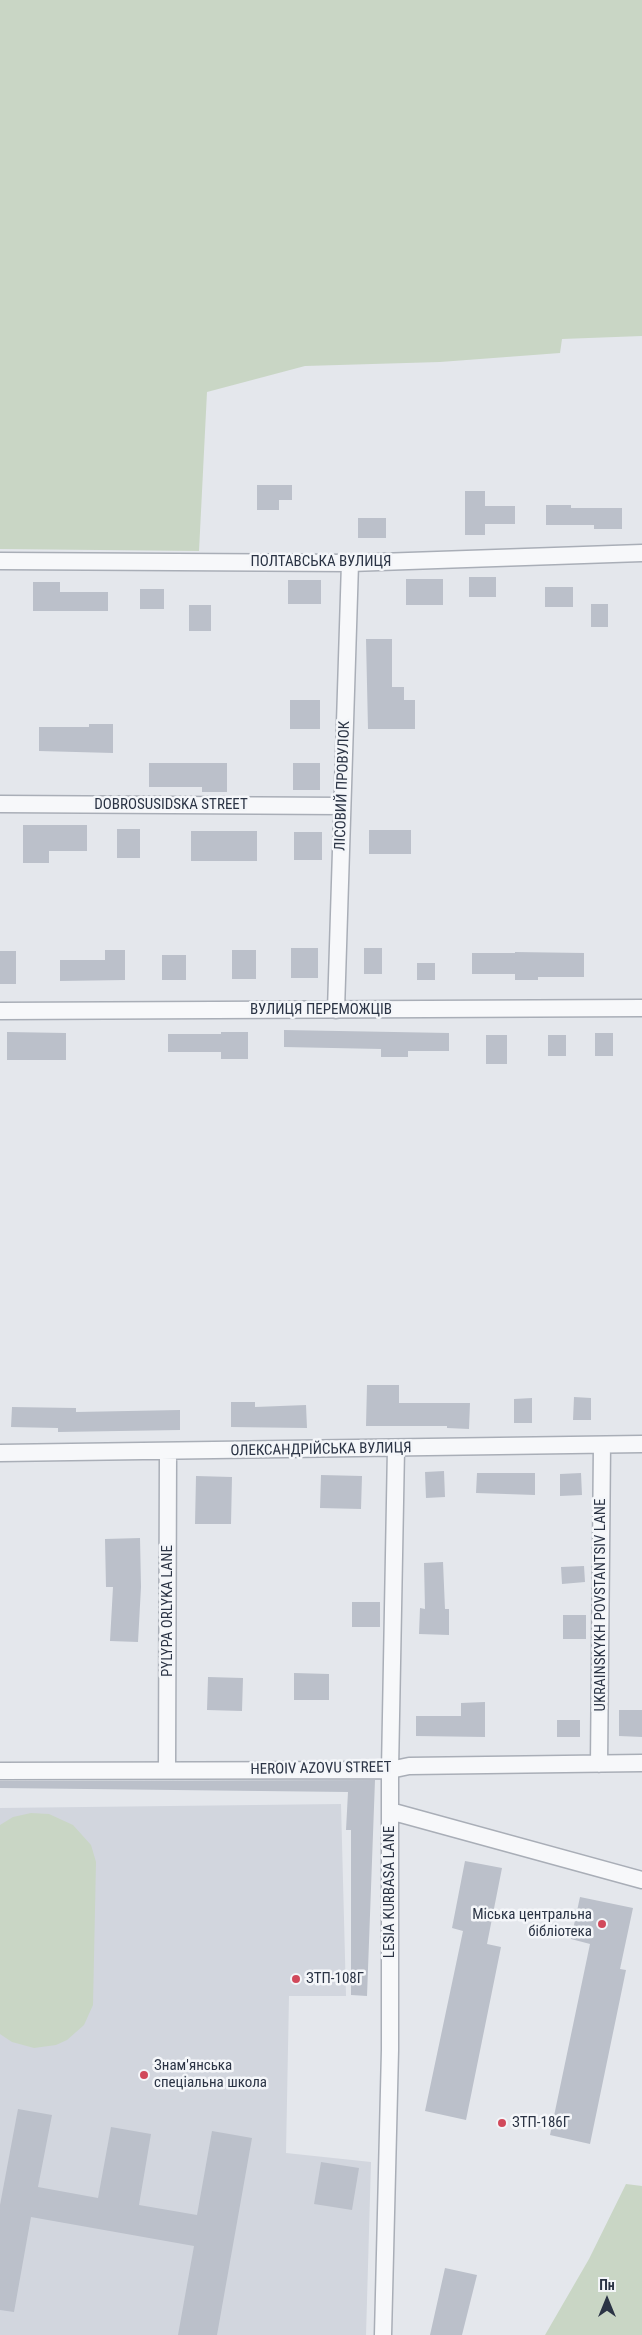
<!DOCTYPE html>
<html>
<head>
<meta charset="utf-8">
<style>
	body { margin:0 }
	#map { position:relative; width:642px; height:2335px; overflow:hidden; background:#e4e7ec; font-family:"Roboto Condensed",sans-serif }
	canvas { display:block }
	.north { position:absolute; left:582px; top:2275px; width:50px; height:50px; -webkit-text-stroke:4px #f4f6f9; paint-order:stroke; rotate:0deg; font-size:14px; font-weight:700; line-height:20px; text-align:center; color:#2b3445 }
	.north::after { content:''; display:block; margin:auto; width:18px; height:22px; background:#2b3445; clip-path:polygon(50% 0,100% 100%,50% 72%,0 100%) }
</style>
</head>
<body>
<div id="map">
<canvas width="642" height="2335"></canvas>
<div class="north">Пн</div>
</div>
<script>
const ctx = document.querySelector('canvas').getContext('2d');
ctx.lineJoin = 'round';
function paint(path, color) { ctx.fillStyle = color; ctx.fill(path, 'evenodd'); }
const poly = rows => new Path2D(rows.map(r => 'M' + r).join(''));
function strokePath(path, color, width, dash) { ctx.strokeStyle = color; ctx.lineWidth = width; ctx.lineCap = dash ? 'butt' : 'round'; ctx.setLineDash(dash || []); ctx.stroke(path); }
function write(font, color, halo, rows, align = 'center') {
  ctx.font = font + ' "Roboto Condensed",sans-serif'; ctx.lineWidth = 5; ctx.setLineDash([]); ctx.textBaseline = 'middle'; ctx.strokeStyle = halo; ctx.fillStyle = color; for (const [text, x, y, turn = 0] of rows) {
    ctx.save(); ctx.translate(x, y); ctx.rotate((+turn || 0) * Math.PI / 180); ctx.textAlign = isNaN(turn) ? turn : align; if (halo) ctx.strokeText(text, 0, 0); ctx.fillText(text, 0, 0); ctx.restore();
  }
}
const built = poly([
	[341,1804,346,1996,289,1996,286,2153,371,2162,366,2335,0,2335,0,1808]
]);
const green = poly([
	[0,0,642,0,642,336,562,339,560,353,440,362,305,366,207,392,199,551,0,549],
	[31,1813,49,1814,73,1825,91,1845,96,1862,93,2005,84,2025,67,2040,56,2045,34,2048,12,2042,0,2034,0,1825,13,1817],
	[626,2184,642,2186,642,2335,545,2335,589,2259]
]);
const building = poly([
	[257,485,292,485,292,500,279,500,279,510,257,510],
	[465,491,485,491,485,506,515,506,515,524,485,524,485,535,465,535],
	[546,505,571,505,571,508,622,508,622,529,594,529,594,525,546,525],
	[358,518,386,518,386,538,358,538],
	[469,577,496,577,496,597,469,597],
	[406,579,443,579,443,605,406,605],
	[288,580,321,580,321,604,288,604],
	[33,582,60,582,60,592,108,592,108,611,33,611],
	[545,587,573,587,573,607,545,607],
	[140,589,164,589,164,609,140,609],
	[591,604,608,604,608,627,591,627],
	[189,605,211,605,211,631,189,631],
	[366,639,392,639,392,687,404,687,404,700,415,700,415,729,368,729],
	[290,700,320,700,320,729,290,729],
	[89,724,113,724,113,753,39,751,39,727,89,727],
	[149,763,227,763,227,792,202,792,202,787,149,787],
	[293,763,320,763,320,790,293,790],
	[23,825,87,825,87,851,49,851,49,863,23,863],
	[117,829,140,829,140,858,117,858],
	[369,830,411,830,411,854,369,854],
	[191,831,257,831,257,861,191,861],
	[294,832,322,832,322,860,294,860],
	[291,948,318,948,318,978,291,978],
	[364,948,382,948,382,974,364,974],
	[105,950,125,950,125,980,60,981,60,960,105,960],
	[232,950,256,950,256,979,232,979],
	[0,951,16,951,16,984,0,984],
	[515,952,584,953,584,977,538,977,538,980,515,980,515,974,472,974,472,953,515,953],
	[162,955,186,955,186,980,162,980],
	[417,963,435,963,435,980,417,980],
	[284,1030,449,1033,449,1051,408,1051,408,1057,381,1057,381,1049,284,1047],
	[7,1032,66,1033,66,1060,7,1060],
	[221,1032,248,1032,248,1059,221,1059,221,1052,168,1052,168,1034,221,1034],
	[595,1033,613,1033,613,1056,595,1056],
	[486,1035,507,1035,507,1064,486,1064],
	[548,1035,566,1035,566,1056,548,1056],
	[367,1385,399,1385,399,1403,470,1403,469,1429,447,1428,447,1426,366,1426],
	[574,1397,591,1398,591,1420,573,1420],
	[532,1398,532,1423,514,1423,514,1399],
	[231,1402,255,1402,255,1407,306,1405,307,1428,231,1427],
	[12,1407,76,1408,76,1412,180,1410,180,1430,58,1432,58,1428,11,1427],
	[444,1471,445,1497,426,1498,425,1472],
	[477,1473,535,1473,535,1495,476,1493],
	[581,1473,582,1495,560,1496,560,1474],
	[321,1475,362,1476,361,1509,320,1508],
	[196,1476,232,1477,231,1524,195,1524],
	[140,1538,141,1587,138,1642,110,1641,113,1587,106,1587,105,1539],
	[443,1562,445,1609,449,1609,449,1635,419,1634,420,1608,425,1609,424,1563],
	[584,1566,585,1582,562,1584,561,1567],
	[352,1602,380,1602,380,1627,352,1627],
	[563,1615,586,1615,586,1639,563,1639],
	[294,1673,329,1674,329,1700,294,1700],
	[208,1677,243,1678,242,1711,207,1710],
	[485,1702,485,1737,416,1736,416,1716,461,1716,461,1703],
	[619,1710,642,1710,642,1737,619,1736],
	[557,1720,580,1720,580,1737,557,1737],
	[375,1780,367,1996,351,1995,351,1830,346,1830,348,1792,0,1788,0,1781],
	[465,1861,502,1868,487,1944,501,1947,466,2120,425,2111,463,1931,452,1928],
	[580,1897,633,1908,620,1969,626,1970,590,2144,550,2135,590,1944,571,1939],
	[18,2109,52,2115,38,2187,98,2198,111,2127,151,2134,139,2205,197,2215,212,2131,252,2138,217,2335,178,2335,194,2246,31,2217,14,2312,0,2310,0,2205],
	[321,2162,359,2168,352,2210,314,2204],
	[445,2268,477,2275,462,2335,430,2335]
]);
const minor = poly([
	[0,561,350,563,642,553],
	[0,804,342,806],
	[336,1010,350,563],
	[0,1011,642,1008],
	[0,1453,642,1444],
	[599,1764,602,1445],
	[167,1770,168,1452],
	[0,1771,390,1770,409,1766,642,1763],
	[390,1811,642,1880],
	[383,2335,390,2050,390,1770,396,1448]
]);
const markers = [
	[602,1924,5,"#d1495b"],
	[296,1979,5,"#d1495b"],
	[144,2075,5,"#d1495b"],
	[502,2123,5,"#d1495b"]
];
const streetNames = [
	["ПОЛТАВСЬКА ВУЛИЦЯ",321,562],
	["ЛІСОВИЙ ПРОВУЛОК",343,786,-88],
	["DOBROSUSIDSKA STREET",171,805],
	["ВУЛИЦЯ ПЕРЕМОЖЦІВ",321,1010],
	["ОЛЕКСАНДРІЙСЬКА ВУЛИЦЯ",321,1450,-1],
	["UKRAINSKYKH POVSTANTSIV LANE",601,1605,-90],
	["PYLYPA ORLYKA LANE",168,1611,-90],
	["HEROIV AZOVU STREET",321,1769,-1],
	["LESIA KURBASA LANE",390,1892,-90]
];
const poiNames = [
	["Міська центральна",592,1915,"right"],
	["бібліотека",592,1932,"right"],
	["ЗТП-108Г",306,1979],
	["Знам'янська",154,2066],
	["спеціальна школа",154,2083],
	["ЗТП-186Г",512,2123]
];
paint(built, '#d2d6de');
paint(green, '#c9d6c5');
paint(building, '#bbc0ca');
strokePath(minor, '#a9aeb7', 19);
strokePath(minor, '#f7f8fa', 16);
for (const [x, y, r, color] of markers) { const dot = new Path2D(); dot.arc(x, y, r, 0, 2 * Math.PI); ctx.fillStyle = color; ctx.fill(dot); strokePath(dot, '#f4f6f9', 2); }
write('15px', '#2b3445', '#f4f6f9', streetNames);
write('15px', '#2b3445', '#f4f6f9', poiNames, 'left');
</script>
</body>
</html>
